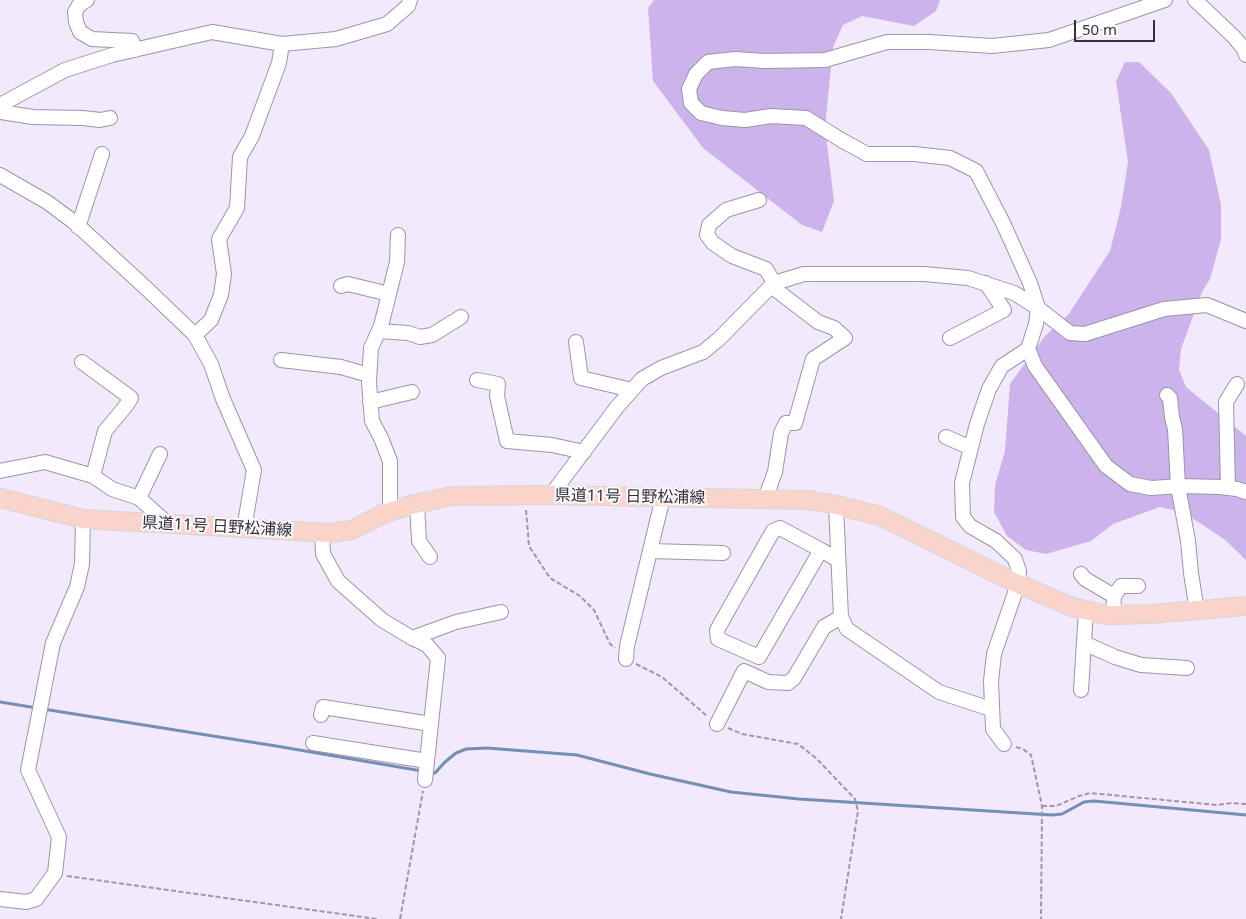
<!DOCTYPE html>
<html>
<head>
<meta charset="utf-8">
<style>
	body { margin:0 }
	#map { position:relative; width:1246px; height:919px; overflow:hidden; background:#f2eafc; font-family:"Noto Sans",sans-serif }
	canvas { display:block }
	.scale { position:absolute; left:1074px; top:20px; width:81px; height:22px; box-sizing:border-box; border:2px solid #333137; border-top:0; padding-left:6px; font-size:15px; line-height:18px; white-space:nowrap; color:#333137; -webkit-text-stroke:4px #fcfafe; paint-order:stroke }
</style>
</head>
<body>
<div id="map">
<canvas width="1246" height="919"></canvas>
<div class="scale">50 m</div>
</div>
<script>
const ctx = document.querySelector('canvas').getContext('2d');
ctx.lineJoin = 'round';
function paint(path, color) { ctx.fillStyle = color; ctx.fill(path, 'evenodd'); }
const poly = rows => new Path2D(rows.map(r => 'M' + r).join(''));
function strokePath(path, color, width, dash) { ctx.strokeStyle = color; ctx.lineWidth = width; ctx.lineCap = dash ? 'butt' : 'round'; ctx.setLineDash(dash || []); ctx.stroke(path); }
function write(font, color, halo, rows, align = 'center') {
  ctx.font = font + ' "Noto Sans","Noto Sans JP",sans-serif'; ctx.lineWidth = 4; ctx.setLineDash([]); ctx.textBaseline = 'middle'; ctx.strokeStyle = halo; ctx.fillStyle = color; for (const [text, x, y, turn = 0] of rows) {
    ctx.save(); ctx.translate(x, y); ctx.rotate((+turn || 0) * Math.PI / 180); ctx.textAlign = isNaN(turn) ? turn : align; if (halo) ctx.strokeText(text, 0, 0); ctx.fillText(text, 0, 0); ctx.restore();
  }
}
const green = poly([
	[654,0,940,0,936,11,914,26,862,16,843,25,833,47,825,127,834,201,822,232,802,225,703,148,653,81,648,8],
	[1125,62,1139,62,1171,93,1209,150,1221,205,1221,239,1210,279,1202,292,1181,349,1179,370,1186,387,1246,436,1246,560,1225,540,1200,523,1182,512,1160,507,1113,524,1091,541,1046,554,1026,550,1007,536,994,512,995,485,1005,451,1010,384,1045,336,1068,315,1110,251,1121,207,1128,162,1116,81]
]);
const stream = poly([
	[0,702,37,708],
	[43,709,276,746,422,771],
	[430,773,435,773,445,762,456,753,466,749,487,748,577,755,650,774,731,792,799,799,1052,815,1062,814,1084,802,1094,801,1246,815]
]);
const path = poly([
	[526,510,529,546,550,578,580,596,594,610,610,644,615,648],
	[636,664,662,677,707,716],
	[728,728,742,734,798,744,816,758,855,799,858,811,841,919],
	[1016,747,1023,749,1031,755,1042,806,1041,919],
	[1042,806,1056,806,1079,796,1090,793,1217,805,1232,803,1246,804],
	[67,876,377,919],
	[400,919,423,791]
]);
const minor = poly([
	[87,0,79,5,75,12,76,22,80,32,92,39,132,41,135,50],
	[1195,0,1233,36,1244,49,1246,55],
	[0,105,65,70,112,55,212,32,282,44,336,39,387,24,408,6,410,0],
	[0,112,33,117,83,118,100,120,110,118],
	[0,175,47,202,74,222,146,288,195,335,211,364,223,399,254,470,244,529],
	[759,200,726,210,709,225,707,235,713,243,732,256,766,269,774,283],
	[78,227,102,154],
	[341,286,348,284,389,294],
	[379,331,408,333,420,337,432,335,461,317],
	[195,335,211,320,221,295,224,274,219,239,237,208,240,157,252,136,279,63,282,44],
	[950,338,1004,310,986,283],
	[576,342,581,378,632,390],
	[1028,349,1035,366,1106,466,1130,484,1151,488,1182,486,1220,487,1237,489,1246,492],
	[281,360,341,367,369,375],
	[82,362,131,398,125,407,105,431,93,476],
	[477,380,498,384,497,396,507,441,552,445,584,452],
	[1167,395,1170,398,1172,417,1175,429,1178,486,1188,541,1191,573,1197,611],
	[370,402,412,392],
	[946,437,971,448],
	[0,471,45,462,93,476,112,489,139,498,168,524],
	[1228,488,1226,402,1237,384],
	[551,495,617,407,642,379,661,368,703,352,719,339,774,283,804,274,924,274,968,278,1014,293,1038,308,1070,333,1085,334,1164,309,1207,305,1246,321],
	[139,498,160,454],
	[765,499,775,472,781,433,786,423,795,423,813,359,845,338,834,328,818,322,771,286],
	[417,503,419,541,430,557],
	[836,505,841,617,847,629,939,692,991,709],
	[390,512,390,461,381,438,372,421,369,382,371,348,381,326,397,262,398,235],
	[322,533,323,554,338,581,382,620,412,638,427,645,438,658,425,780],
	[821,550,759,657,718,639,717,630,773,531,780,528,821,550,838,560],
	[650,551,723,553],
	[1081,574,1085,579,1114,596,1113,615],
	[1114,596,1121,586,1138,586],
	[412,638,456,622,501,612],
	[1084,643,1115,657,1141,665,1187,668],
	[626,659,627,646,663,497],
	[1081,690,1086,610],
	[321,715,323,707,431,724],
	[717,724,744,671,768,682,788,683,794,678,824,627,841,617],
	[313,743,427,761],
	[1004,744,993,729,991,681,994,654,1018,584,1019,571,1015,559,996,541,970,526,963,517,962,483,977,424,989,389,1002,366,1028,349,1036,324,1038,308,1030,283,1003,223,976,171,950,158,914,154,867,154,843,141,806,118,771,116,745,120,722,118,701,113,691,103,689,89,696,74,708,62,735,59,765,61,825,60,887,42,929,42,992,46,1049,40,1165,0],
	[0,899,26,902,36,899,55,873,59,837,28,770,53,643,77,587,82,564,83,519]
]);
const major = poly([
	[0,498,83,519,330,533,352,530,383,514,411,505,452,496,551,495,809,500,836,505,880,516,1018,584,1072,607,1106,615,1113,615,1152,614,1246,606]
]);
const streetNames = [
	["県道11号 日野松浦線",630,497,1],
	["県道11号 日野松浦線",217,527,3]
];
paint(green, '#ccb3eb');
strokePath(stream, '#7390b4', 3);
strokePath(minor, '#9c95a6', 16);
strokePath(major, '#d6d6d7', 20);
strokePath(path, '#9d98a5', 2, [5, 2.5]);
strokePath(minor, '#fff', 14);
strokePath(major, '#fad4ca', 18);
write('16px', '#333137', '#fcfafe', streetNames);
</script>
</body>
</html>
